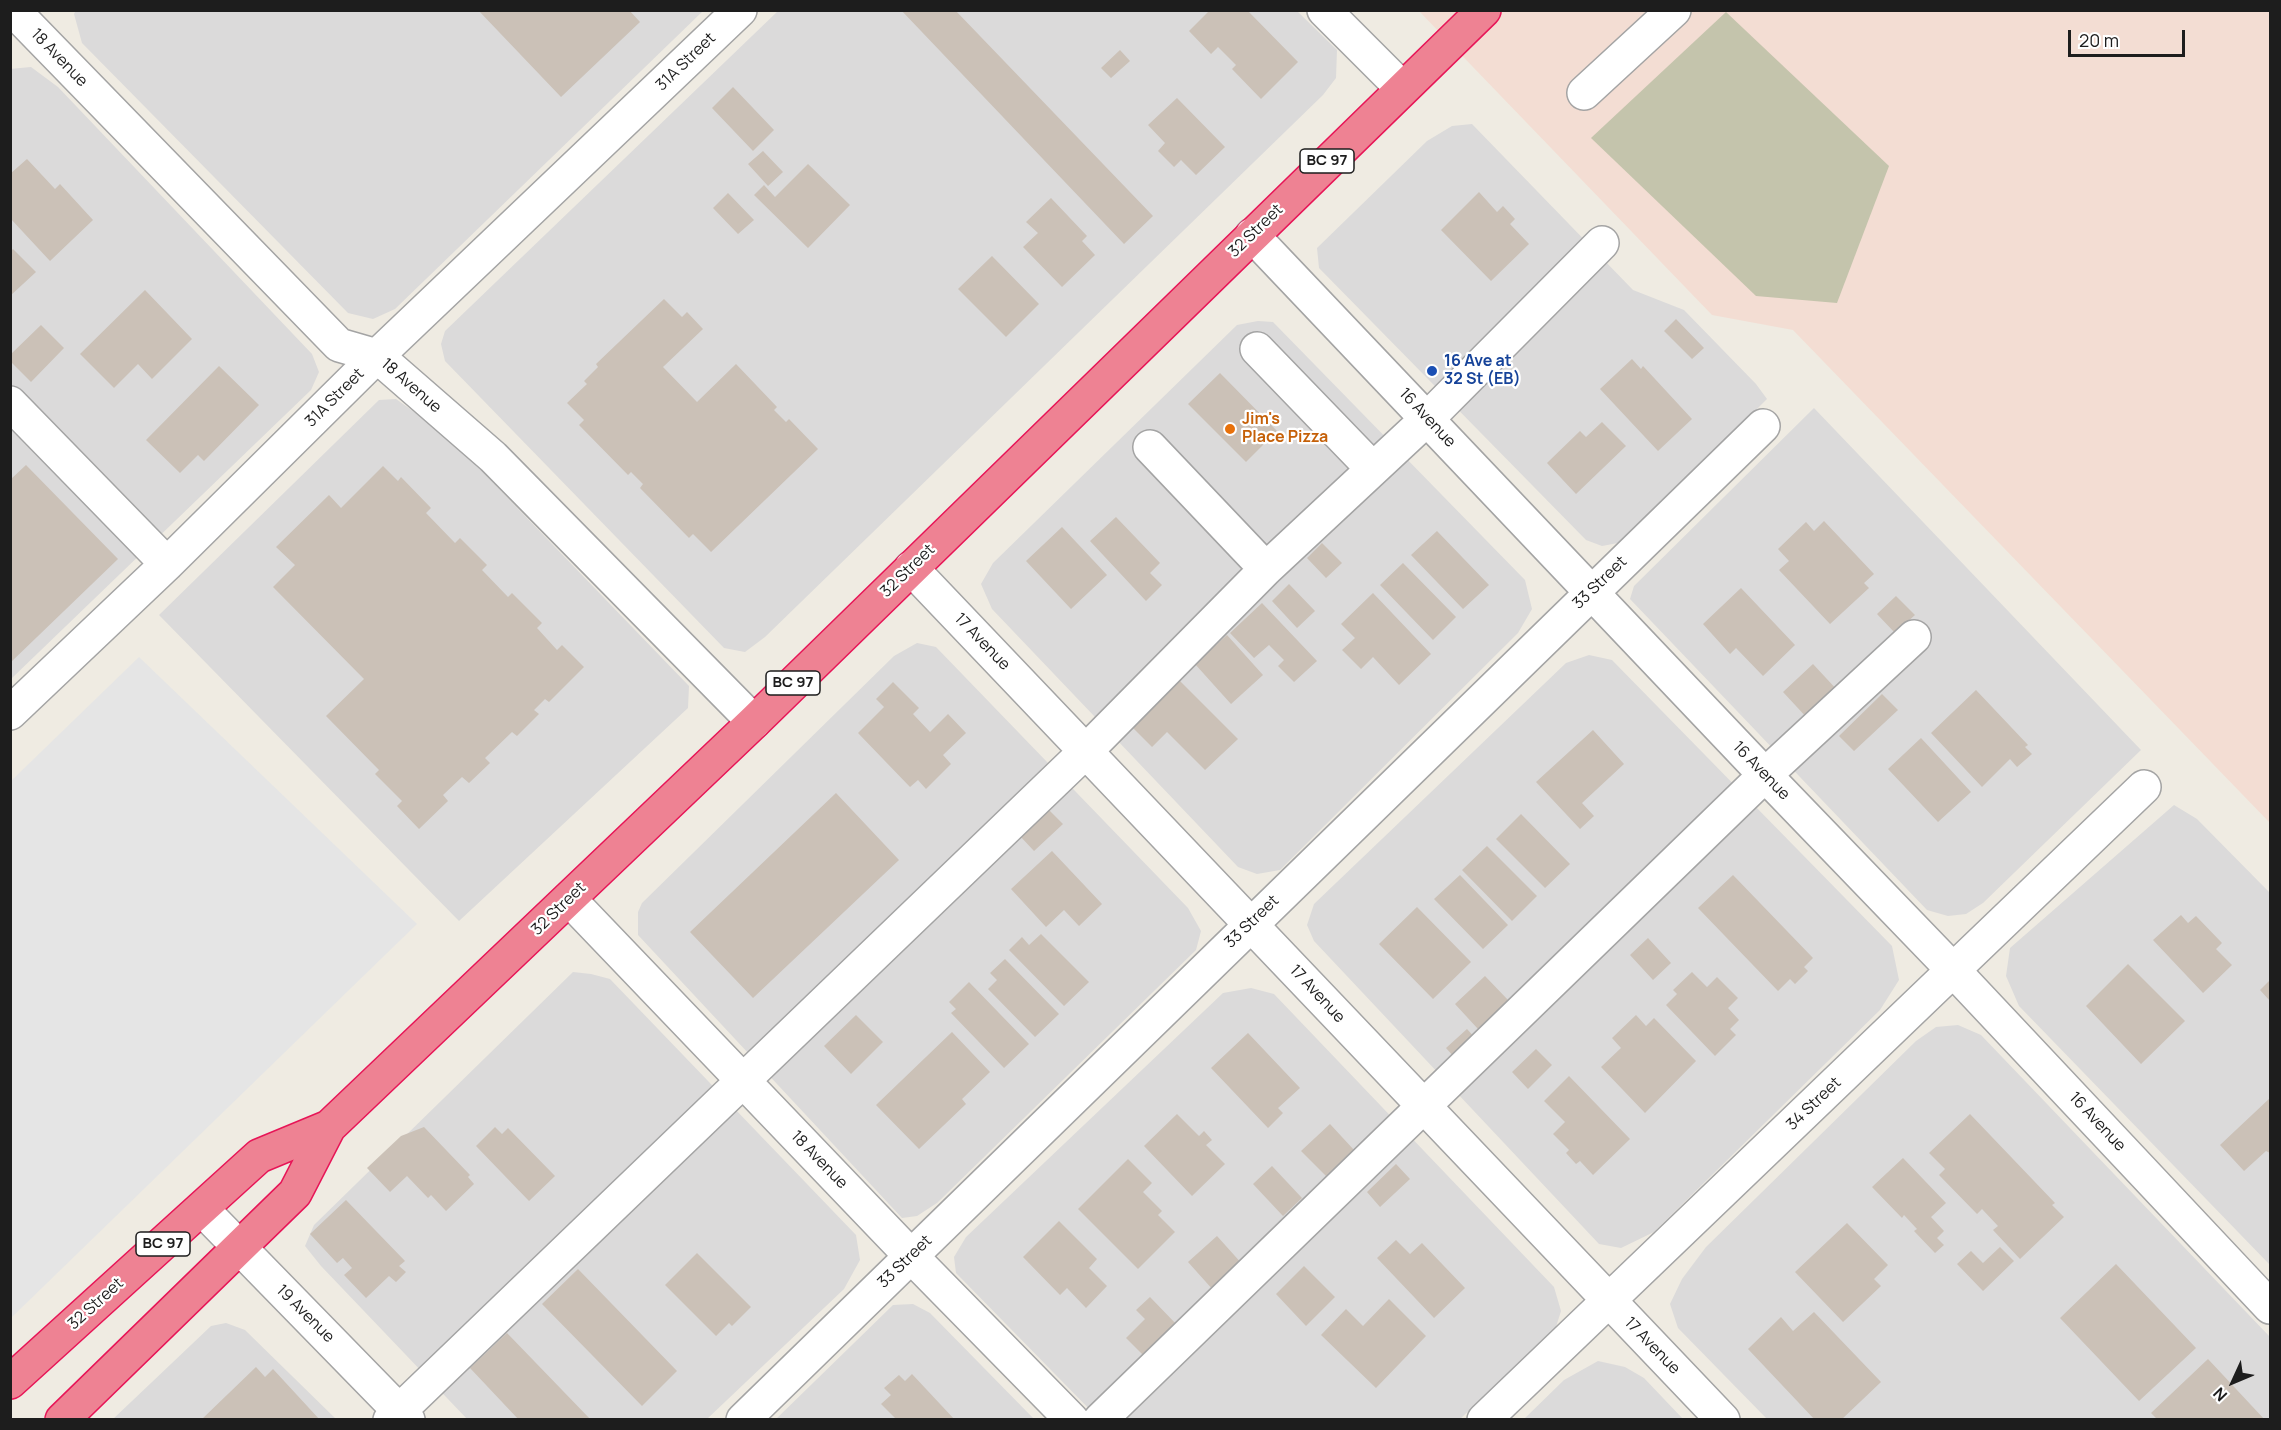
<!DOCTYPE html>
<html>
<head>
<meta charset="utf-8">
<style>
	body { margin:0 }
	#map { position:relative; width:2281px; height:1430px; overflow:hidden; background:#efebe2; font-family:Manrope,sans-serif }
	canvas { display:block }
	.frame { position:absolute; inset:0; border:12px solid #1d1d1d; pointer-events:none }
	.north { position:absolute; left:2203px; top:1352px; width:60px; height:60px; -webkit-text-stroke:4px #fff; paint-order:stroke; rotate:226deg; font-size:16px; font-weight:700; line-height:24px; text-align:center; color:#1d1d1d }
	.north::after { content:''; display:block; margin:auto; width:21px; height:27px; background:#1d1d1d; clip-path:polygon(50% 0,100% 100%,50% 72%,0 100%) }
	.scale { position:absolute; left:2068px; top:30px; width:117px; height:27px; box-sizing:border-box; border:3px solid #1d1d1d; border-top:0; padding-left:8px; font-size:18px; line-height:21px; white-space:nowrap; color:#1d1d1d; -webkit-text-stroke:4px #fff; paint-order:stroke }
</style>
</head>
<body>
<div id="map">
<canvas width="2281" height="1430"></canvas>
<div class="frame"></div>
<div class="north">N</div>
<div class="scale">20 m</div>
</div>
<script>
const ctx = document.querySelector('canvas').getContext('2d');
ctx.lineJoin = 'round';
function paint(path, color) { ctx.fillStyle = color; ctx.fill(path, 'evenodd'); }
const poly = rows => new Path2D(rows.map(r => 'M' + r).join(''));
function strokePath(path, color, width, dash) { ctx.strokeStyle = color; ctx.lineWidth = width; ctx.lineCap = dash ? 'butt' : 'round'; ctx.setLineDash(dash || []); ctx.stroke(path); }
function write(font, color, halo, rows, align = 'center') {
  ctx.font = font + ' Manrope,sans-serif'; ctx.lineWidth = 4.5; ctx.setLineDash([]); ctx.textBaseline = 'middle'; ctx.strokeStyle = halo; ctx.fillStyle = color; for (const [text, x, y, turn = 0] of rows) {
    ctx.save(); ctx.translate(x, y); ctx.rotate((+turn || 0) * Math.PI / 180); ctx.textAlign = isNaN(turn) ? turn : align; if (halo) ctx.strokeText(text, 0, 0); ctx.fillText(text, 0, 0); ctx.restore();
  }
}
const residential = poly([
	[76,10,703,11,395,309,373,319,348,313,82,43,74,14],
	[778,11,1297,11,1337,50,1336,78,1323,95,765,637,745,652,724,648,445,361,441,344,445,331],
	[31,67,58,87,312,354,319,372,311,390,11,679,10,69],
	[1472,124,1633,290,1684,310,1756,384,1767,399,1623,542,1602,546,1586,540,1319,268,1317,248,1427,141,1452,126],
	[1258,321,1273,322,1525,580,1532,609,1518,633,1280,870,1257,874,1238,867,992,609,981,584,993,563,1237,325],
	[396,399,427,421,472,461,689,686,688,708,459,921,159,615,379,400],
	[1814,408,2141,750,1983,903,1966,914,1948,916,1927,910,1630,599,1634,586],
	[917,643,936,647,1188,908,1201,931,1196,950,937,1203,917,1216,902,1218,638,935,638,912,642,903,894,656],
	[1589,655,1612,660,1892,946,1899,980,1880,1010,1654,1232,1621,1248,1599,1244,1314,941,1307,925,1314,904,1566,663],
	[2174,805,2197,819,2270,893,2270,1265,2019,1006,2006,976,2010,948],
	[573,972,591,974,610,979,856,1235,860,1260,844,1289,707,1419,468,1420,321,1266,305,1246,314,1225],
	[1251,988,1274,994,1554,1287,1561,1311,1555,1330,1460,1419,1099,1419,956,1273,954,1257,966,1237,1223,993],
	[1958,1025,1981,1035,2270,1337,2270,1419,1767,1419,1678,1328,1670,1304,1682,1279,1706,1247,1916,1041,1936,1027],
	[913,1304,930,1313,1034,1419,775,1420,893,1305],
	[226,1323,245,1330,336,1419,112,1420,211,1326],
	[1598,1361,1625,1367,1644,1378,1683,1419,1524,1419,1564,1380]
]);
const military = poly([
	[1419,11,2270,11,2270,823,1793,330,1712,315]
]);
const construction = poly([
	[1726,12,1889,166,1837,303,1756,296,1591,138]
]);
const parking = poly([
	[139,657,417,924,11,1318,11,781]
]);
const building = poly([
	[478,10,629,10,640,22,561,97],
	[901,10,955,10,1153,216,1124,244],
	[1210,10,1247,10,1298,62,1261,99,1232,69,1236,65,1218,47,1211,54,1189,31],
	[1120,50,1130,61,1111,78,1101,68],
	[733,87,774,130,753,151,712,108],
	[1177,98,1225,147,1196,175,1181,160,1174,167,1158,151,1165,143,1148,125],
	[763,151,783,172,768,186,748,164],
	[27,159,55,189,60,184,93,220,50,261,10,218,10,174],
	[808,164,850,205,808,248,754,195,764,185,775,197],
	[1479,192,1497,212,1503,206,1515,219,1510,224,1529,244,1491,281,1441,230],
	[728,193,754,220,738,234,713,208],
	[1051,198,1087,236,1082,241,1095,255,1062,287,1023,247,1038,233,1026,222],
	[13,249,36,272,10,296,10,252],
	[992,256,1039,304,1006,337,958,289],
	[145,290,192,339,152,379,138,364,114,388,80,354],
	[664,299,682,317,687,312,703,329,663,367,697,402,736,364,777,407,774,410,786,422,789,419,818,449,711,552,693,534,689,538,640,488,643,484,631,472,628,475,579,425,584,420,567,403,587,384,584,381,598,367,596,364],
	[1676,319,1704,348,1692,359,1664,331],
	[41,325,64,348,31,382,10,361,10,355],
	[1632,359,1641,369,1643,366,1692,419,1658,451,1600,389],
	[219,366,259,405,204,461,198,455,180,473,146,440],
	[1220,373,1277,431,1246,462,1188,404],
	[1602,422,1626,446,1576,494,1547,463,1580,431,1586,437],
	[26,465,118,559,10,663,10,480],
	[383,466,398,481,401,477,431,508,426,513,455,543,460,538,487,565,482,570,508,597,512,593,542,623,537,628,557,650,562,645,584,667,549,702,545,699,534,710,539,714,517,736,512,732,485,758,490,763,469,783,462,777,443,795,448,801,419,829,397,806,402,801,375,774,379,770,326,716,364,679,273,587,295,565,276,547,329,495,341,508],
	[1116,517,1160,563,1150,573,1162,585,1146,601,1090,541],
	[1824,521,1874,574,1864,583,1869,588,1830,624,1779,570,1789,561,1778,549,1806,522,1814,531],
	[1062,527,1107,575,1071,609,1026,561],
	[1437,531,1489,585,1463,609,1411,555],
	[1322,543,1342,563,1326,578,1307,558],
	[1403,563,1456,617,1433,640,1380,585],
	[1289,584,1315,611,1297,628,1272,601],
	[1741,588,1795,645,1763,676,1736,648,1730,654,1703,624],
	[1373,593,1431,654,1399,685,1373,657,1361,669,1342,650,1355,638,1341,624],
	[1896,596,1915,615,1895,633,1877,614],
	[1262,603,1317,661,1294,682,1278,666,1284,660,1269,645,1254,658,1230,633],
	[1227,635,1263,675,1231,704,1195,664],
	[1813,664,1839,692,1809,720,1783,692],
	[1179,680,1238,739,1205,770,1167,732,1152,747,1132,727],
	[893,682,919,708,913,714,930,732,948,714,966,733,943,755,951,764,926,789,918,780,910,787,858,733,884,707,876,699],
	[1976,690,2028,745,2025,747,2032,754,2017,767,2010,759,1982,787,1931,733],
	[1882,694,1898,710,1854,751,1839,736],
	[1593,730,1624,764,1582,803,1594,816,1580,829,1536,782],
	[1921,738,1971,792,1938,822,1888,769],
	[836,793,899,860,753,998,690,932],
	[1048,809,1063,824,1034,851,1020,836],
	[1521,814,1570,864,1545,888,1496,839],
	[1487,846,1537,896,1512,921,1462,870],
	[1052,851,1102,904,1079,926,1064,910,1046,927,1011,889],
	[1460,875,1508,925,1483,949,1434,899],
	[1733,875,1813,958,1804,967,1808,971,1795,984,1790,979,1778,991,1698,908],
	[1417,907,1471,962,1433,999,1379,944],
	[2181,915,2188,923,2196,916,2222,943,2216,949,2232,965,2203,993,2153,940],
	[1041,934,1089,982,1064,1006,1009,950,1022,937,1029,945],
	[1648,938,1671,963,1653,980,1630,955],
	[1005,959,1059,1014,1035,1037,988,989,997,980,990,973],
	[2128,964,2185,1021,2141,1064,2086,1006],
	[1692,972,1707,987,1717,977,1738,998,1728,1008,1739,1020,1730,1029,1736,1035,1715,1056,1666,1005,1677,994,1673,990],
	[1485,976,1508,1000,1478,1029,1455,1004],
	[2270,980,2270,1001,2260,990],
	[969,982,1029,1044,1004,1068,951,1013,956,1009,949,1002],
	[856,1015,883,1042,851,1074,824,1046],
	[1636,1015,1646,1026,1654,1018,1696,1061,1645,1113,1601,1067,1621,1048,1612,1038],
	[1467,1029,1476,1039,1455,1058,1446,1048],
	[952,1032,990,1072,962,1099,966,1104,919,1149,876,1105],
	[1248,1033,1300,1088,1278,1108,1283,1113,1268,1128,1211,1068],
	[1536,1049,1552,1065,1528,1089,1512,1072],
	[1569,1076,1630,1139,1593,1175,1580,1161,1576,1164,1566,1153,1569,1150,1553,1134,1565,1122,1544,1101],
	[2270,1098,2270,1153,2266,1151,2244,1171,2220,1145],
	[1177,1114,1199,1136,1204,1131,1212,1140,1206,1145,1225,1164,1192,1196,1144,1146],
	[1970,1114,2055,1203,2052,1205,2064,1217,2020,1259,1993,1230,1998,1226,1982,1209,1977,1214,1939,1175,1945,1169,1929,1153],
	[1330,1124,1354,1150,1326,1176,1301,1151],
	[424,1127,470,1175,468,1177,474,1184,446,1211,431,1195,428,1198,407,1176,390,1192,367,1168,401,1136],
	[495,1127,502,1134,508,1128,555,1176,529,1201,476,1146],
	[1903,1158,1946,1203,1931,1217,1944,1231,1937,1238,1944,1245,1935,1253,1914,1231,1917,1229,1904,1215,1902,1218,1872,1187],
	[1128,1159,1152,1183,1143,1192,1162,1211,1158,1215,1175,1232,1138,1269,1078,1209],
	[1396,1164,1410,1179,1380,1207,1367,1192],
	[1272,1166,1302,1198,1283,1216,1253,1184],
	[346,1200,405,1261,399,1266,406,1272,396,1282,389,1276,366,1298,344,1275,352,1268,343,1258,337,1263,310,1234],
	[1059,1221,1097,1259,1089,1268,1107,1286,1086,1308,1067,1288,1060,1295,1023,1257],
	[1847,1223,1888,1265,1874,1279,1881,1286,1843,1322,1795,1272],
	[1217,1236,1243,1265,1214,1291,1188,1262],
	[1396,1240,1410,1254,1422,1243,1465,1288,1434,1318,1377,1258],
	[2000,1247,2014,1261,1983,1291,1957,1264,1971,1251,1983,1263],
	[697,1253,751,1307,732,1326,729,1323,716,1336,665,1285],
	[2116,1264,2196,1348,2139,1401,2060,1318],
	[1304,1266,1335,1297,1306,1326,1276,1294],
	[578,1269,677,1371,642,1406,542,1304],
	[1150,1297,1178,1326,1146,1358,1126,1338,1145,1319,1136,1310],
	[1389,1299,1426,1336,1376,1388,1321,1335,1346,1309,1363,1326],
	[1814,1312,1881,1382,1841,1420,1815,1420,1748,1349,1781,1317,1793,1331],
	[507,1333,591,1420,519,1420,470,1368],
	[2208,1359,2265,1420,2158,1420,2151,1413],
	[256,1367,265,1377,273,1369,320,1420,201,1420],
	[912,1374,955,1420,897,1420,881,1404,891,1395,884,1388,899,1375,905,1381]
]);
const minor = poly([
	[13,10,339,345,377,356,493,457,754,722],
	[1324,10,1402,88],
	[1584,93,1674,10],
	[1252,235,1765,775,1954,971,2270,1307],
	[1257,349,1372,468],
	[10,403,167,564],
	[1150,447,1266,569],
	[911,568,1723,1420],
	[10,713,167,564,377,356,740,10],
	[569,899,911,1256,1072,1420],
	[202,1209,408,1420],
	[390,1420,1086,751,1266,569,1428,418,1602,243],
	[743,1420,1763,426],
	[1100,1420,1765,775,1914,637],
	[1484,1420,2144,787]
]);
const highway = poly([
	[10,1382,259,1156,329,1127],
	[62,1420,295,1193,329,1127,754,722,1484,10]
]);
const markers = [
	[1432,371,6,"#1a4fb4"],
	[1230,429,6,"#e8710a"]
];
const shields = [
	[1327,161,54],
	[793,683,54],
	[163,1244,54]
];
const shieldNames = [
	["BC 97",1327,161],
	["BC 97",793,683],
	["BC 97",163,1244]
];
const streetNames = [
	["18 Avenue",59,58,46],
	["31A Street",686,62,-44],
	["32 Street",1256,231,-44],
	["18 Avenue",411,386,41],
	["31A Street",335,398,-45],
	["16 Avenue",1427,418,47],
	["32 Street",908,571,-44],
	["33 Street",1600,583,-44],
	["17 Avenue",982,642,46],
	["16 Avenue",1761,771,46],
	["32 Street",559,909,-44],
	["33 Street",1252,922,-44],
	["17 Avenue",1317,994,47],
	["34 Street",1814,1104,-44],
	["16 Avenue",2097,1122,47],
	["18 Avenue",819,1160,46],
	["33 Street",905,1262,-44],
	["32 Street",96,1304,-42],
	["19 Avenue",305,1314,45],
	["17 Avenue",1652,1346,46]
];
const transitNames = [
	["16 Ave at",1444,362],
	["32 St (EB)",1444,380]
];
const foodNames = [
	["Jim's",1242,420],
	["Place Pizza",1242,438]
];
paint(residential, '#dbdada');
paint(military, '#f3ddd3');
paint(construction, '#c4c4ac');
paint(parking, '#e5e5e5');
paint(building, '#cbc1b7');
strokePath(minor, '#a4a4a4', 36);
strokePath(highway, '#e71557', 36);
strokePath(minor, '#fff', 33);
strokePath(highway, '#ee8293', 33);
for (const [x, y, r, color] of markers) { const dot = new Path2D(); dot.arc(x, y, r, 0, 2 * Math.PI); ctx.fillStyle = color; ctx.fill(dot); strokePath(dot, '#fff', 2); }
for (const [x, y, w] of shields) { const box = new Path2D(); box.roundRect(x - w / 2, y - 12, w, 24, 4.5); ctx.fillStyle = '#fff'; ctx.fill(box); strokePath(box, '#1d1d1d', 1.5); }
write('bold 15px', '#1d1d1d', null, shieldNames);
write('16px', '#1d1d1d', '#fff', streetNames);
write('bold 16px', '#164399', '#fff', transitNames, 'left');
write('bold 16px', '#c56008', '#fff', foodNames, 'left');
</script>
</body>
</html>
